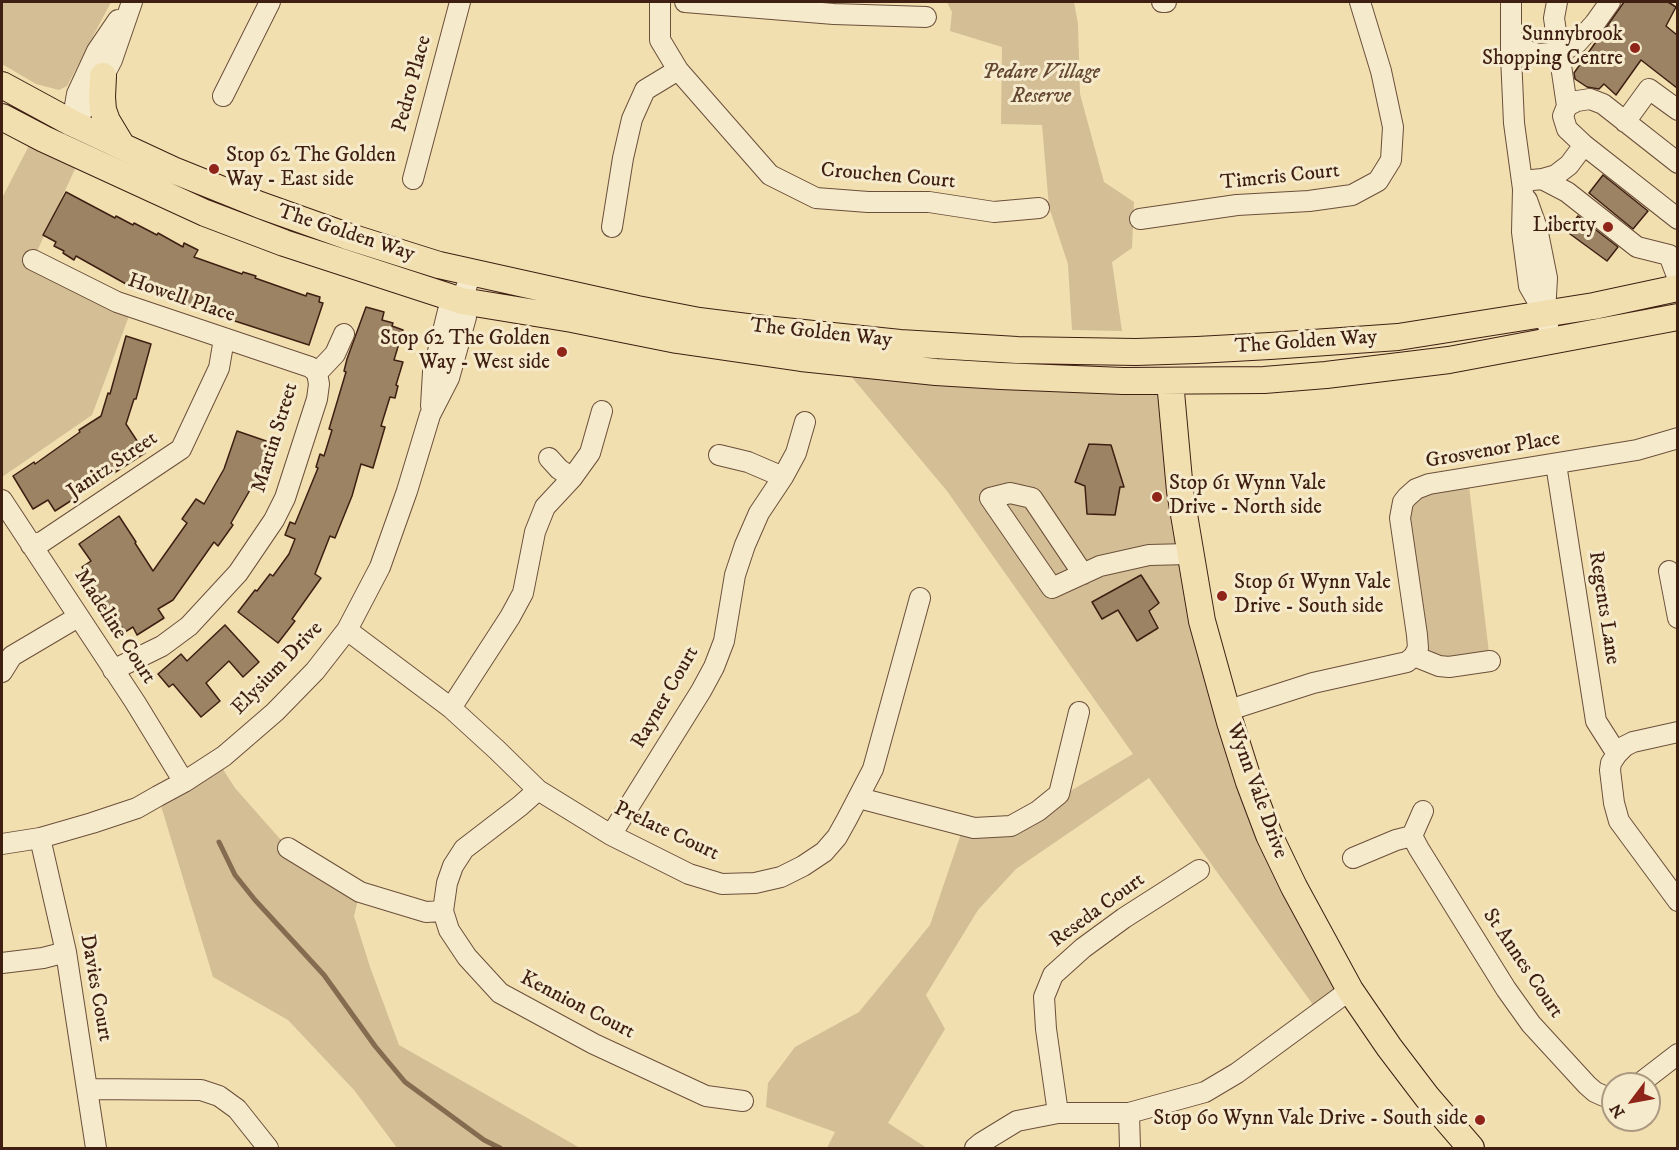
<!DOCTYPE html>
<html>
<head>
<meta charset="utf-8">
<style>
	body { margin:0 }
	#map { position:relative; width:1679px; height:1150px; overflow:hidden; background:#f1dfb0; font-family:"IM FELL DW Pica",serif }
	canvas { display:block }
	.frame { position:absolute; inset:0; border:3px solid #3e1f12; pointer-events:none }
	.north { position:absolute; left:1601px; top:1072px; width:60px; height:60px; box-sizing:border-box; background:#f6eacc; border:2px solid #ac9982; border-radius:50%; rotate:238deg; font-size:16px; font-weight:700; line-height:24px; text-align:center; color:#3e1f12 }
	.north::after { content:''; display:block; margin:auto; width:21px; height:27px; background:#8f2418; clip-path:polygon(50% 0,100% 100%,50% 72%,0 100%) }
</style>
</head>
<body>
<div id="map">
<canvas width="1679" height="1150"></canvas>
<div class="frame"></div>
<div class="north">N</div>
</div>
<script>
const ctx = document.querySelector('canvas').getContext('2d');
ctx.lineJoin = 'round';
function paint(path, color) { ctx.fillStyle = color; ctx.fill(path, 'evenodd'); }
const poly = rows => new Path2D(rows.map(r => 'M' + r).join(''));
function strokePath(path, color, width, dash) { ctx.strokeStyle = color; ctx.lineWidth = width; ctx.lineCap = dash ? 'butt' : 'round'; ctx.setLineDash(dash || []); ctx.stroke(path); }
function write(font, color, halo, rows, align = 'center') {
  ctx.font = font + ' "IM FELL DW Pica",serif'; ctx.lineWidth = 6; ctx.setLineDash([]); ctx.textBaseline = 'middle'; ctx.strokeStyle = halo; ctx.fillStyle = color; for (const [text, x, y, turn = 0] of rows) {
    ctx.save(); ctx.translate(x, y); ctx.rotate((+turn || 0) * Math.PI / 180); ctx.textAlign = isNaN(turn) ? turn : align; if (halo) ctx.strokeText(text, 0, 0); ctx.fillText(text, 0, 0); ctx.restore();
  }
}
const green = poly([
	[2,2,111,2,67,86,59,90,36,84,2,64],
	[947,2,1074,2,1078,24,1080,94,1104,182,1134,202,1132,248,1112,262,1122,331,1072,330,1068,264,1049,207,1042,125,1001,124,1002,47,950,31,952,12],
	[35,134,81,156,33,260,132,308,92,415,2,477,2,198],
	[840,363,1170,381,1230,722,1350,990,1319,1013,1149,778,1016,869,978,910,926,995,945,1029,888,1123,927,1148,827,1148,835,1132,766,1107,768,1083,795,1047,859,1012,930,925,964,825,1011,826,1133,754,947,491],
	[1468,478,1490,661,1414,656,1407,497],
	[217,760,235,788,288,848,360,892,354,916,370,967,399,1045,580,1148,397,1148,354,1090,288,1020,213,977,158,796]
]);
const stream = poly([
	[219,842,235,875,255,900,324,975,375,1046,405,1082,484,1140,500,1148]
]);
const building = poly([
	[1624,2,1668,2,1676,7,1666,26,1677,35,1677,88,1641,60,1616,95,1604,84,1599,89,1587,87,1575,79,1574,73,1624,2],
	[1603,175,1648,211,1633,229,1589,193,1603,175],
	[66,192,115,218,116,216,133,225,134,223,157,235,158,233,183,247,184,243,198,250,194,257,242,274,243,272,256,276,255,278,306,296,307,293,320,297,319,302,323,303,309,345,170,300,142,285,140,290,127,283,126,284,76,256,74,260,63,253,64,251,54,246,56,242,43,235,66,192],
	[1578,216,1618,247,1607,261,1566,231,1578,216],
	[366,307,384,312,382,320,393,323,392,326,403,330,394,360,403,362,396,385,398,386,395,398,390,397,381,426,385,427,373,468,361,464,352,496,335,538,330,536,315,574,321,578,292,619,295,621,278,643,238,612,255,590,257,591,270,574,273,576,289,554,295,539,285,535,290,522,295,524,318,468,316,467,320,454,324,456,332,430,329,429,346,372,344,371,347,359,366,307],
	[126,336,151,344,136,399,134,399,126,424,145,453,55,511,48,500,33,509,13,476,34,462,35,464,80,432,79,430,101,416,108,393,110,394,126,336],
	[237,431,269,442,254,483,231,523,233,525,218,546,214,542,173,600,158,609,164,618,137,635,133,627,125,632,82,567,91,561,79,544,119,516,136,542,135,543,153,571,187,523,182,519,196,499,204,504,224,469,237,431],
	[1089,444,1111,445,1124,487,1120,487,1115,515,1087,514,1085,486,1075,482,1089,444],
	[1141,575,1159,603,1149,611,1158,628,1137,641,1118,610,1102,619,1092,602,1141,575],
	[225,625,259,662,243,677,229,661,206,683,220,701,201,717,173,684,169,687,158,674,181,654,187,661,225,625]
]);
const minor = poly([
	[660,2,660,40,678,70,770,175,816,198,868,202,929,202,994,212,1039,208],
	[685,2,834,14,926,17],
	[1162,2,1166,2],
	[1511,2,1511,56,1514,123,1523,189,1522,232,1529,286,1545,314,1548,326],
	[1557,2,1554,18,1567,106],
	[1511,46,1539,54,1561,52,1577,43,1595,23,1610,2],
	[223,96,270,2],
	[1625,122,1649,89,1678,110],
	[72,123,90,102,112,60,132,2],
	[72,123,77,94,97,51,118,20],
	[1678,163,1603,104,1590,99,1577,101,1567,106,1563,116,1567,129,1584,145,1678,219],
	[413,179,460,2],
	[1542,179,1556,175,1569,165,1584,145],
	[1522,181,1542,179,1567,192,1637,247,1669,255,1678,279],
	[1527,200,1537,228,1547,278,1545,314],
	[1140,219,1237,205,1309,201,1352,195,1378,181,1391,160,1393,127,1381,71,1360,2],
	[612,227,623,158,632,119,645,90,678,70],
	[33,260,117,302,310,367,317,373],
	[317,373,335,354,344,334],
	[431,406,433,372,448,311,462,301],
	[719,455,748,462,783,477],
	[549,458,559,469,572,478],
	[1556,464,1596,721,1617,754],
	[2,500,135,702,184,782],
	[31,545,42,542,181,449,219,368,224,339],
	[1669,571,1678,618],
	[1083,574,1032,498,1010,493,990,498,1052,588,1100,566,1149,555,1189,554],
	[347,630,451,708,497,750,538,790,611,835,689,874,722,884,755,883,781,877,803,866,824,852,837,837,847,819,873,769,920,598],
	[1414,656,1439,666,1449,667,1490,661],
	[113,670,162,646,189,626,238,573,274,520,285,498,317,399,319,384,317,373],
	[2,672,12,656,78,617],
	[451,708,510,617,523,593,535,532,545,507,572,478,590,453,602,411],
	[1226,711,1313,683,1407,662,1414,656,1418,648,1417,635,1400,518,1403,502,1407,497,1416,489,1429,484,1637,450,1678,438],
	[1678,732,1633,742,1625,746,1617,754,1611,763,1610,770,1614,803,1619,821,1678,901],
	[538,790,520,806,464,849,453,866,447,883,443,911,449,930,467,957,500,993,594,1044,706,1096,743,1101],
	[859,798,974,828,1011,826,1038,811,1059,794,1079,712],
	[1423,811,1412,836,1419,849,1506,989,1531,1024,1587,1085,1595,1092,1604,1096,1613,1096],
	[611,835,701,691,714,667,724,641,735,575,745,545,759,513,783,477,796,453,805,422],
	[40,838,66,952,96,1148],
	[2,844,40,838,92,823,137,808,158,796,184,782,224,756,275,712,315,671,347,630,380,567,407,491,430,415,449,378,466,317,462,301,471,272],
	[288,848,360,892,426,912,443,911],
	[1353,858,1396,840,1412,836],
	[2,963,43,958,66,952],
	[1639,1084,1678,1054],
	[88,1089,201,1090,219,1096,237,1109,268,1148],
	[1058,1113,1046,1029,1044,997,1053,975,1083,948,1124,918,1199,870],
	[1129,1113,1130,1148],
	[975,1148,981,1143,1017,1121,1058,1113,1129,1113,1205,1092,1237,1073,1350,990]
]);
const major = poly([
	[103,76,102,97,103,110,107,121,122,146],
	[2,85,72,123,173,170,260,205,347,236,439,265,637,309,699,321,755,328,900,343,1017,350,1136,352,1197,350,1270,346,1398,337,1594,306,1678,288],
	[2,117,44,139,205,213,284,243,462,301,572,319,677,340,801,358,936,372,1001,376,1123,381,1264,380,1326,375,1449,360,1678,317],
	[1170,381,1180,491,1202,621,1230,722,1249,782,1269,835,1294,887,1350,990,1389,1047,1427,1097,1471,1148]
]);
const markers = [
	[1635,48,6,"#8f2418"],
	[214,169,6,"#8f2418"],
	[1608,227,6,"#8f2418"],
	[562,352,6,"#8f2418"],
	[1157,497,6,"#8f2418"],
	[1222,596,6,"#8f2418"],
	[1480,1120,6,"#8f2418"]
];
const poiNames = [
	["Sunnybrook",1623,36],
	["Shopping Centre",1623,60],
	["Stop 62 The Golden",226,157,"left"],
	["Way - East side",226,181,"left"],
	["Liberty",1596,227],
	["Stop 62 The Golden",550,340],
	["Way - West side",550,364],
	["Stop 61 Wynn Vale",1169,485,"left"],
	["Drive - North side",1169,509,"left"],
	["Stop 61 Wynn Vale",1234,584,"left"],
	["Drive - South side",1234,608,"left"],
	["Stop 60 Wynn Vale Drive - South side",1468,1120]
];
const parkNames = [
	["Pedare Village",1041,74],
	["Reserve",1041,98]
];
const streetNames = [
	["Pedro Place",413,84,-75],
	["Crouchen Court",888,177,5],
	["Timcris Court",1280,178,-6],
	["The Golden Way",346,234,18],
	["Howell Place",181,299,19],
	["The Golden Way",821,334,6],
	["The Golden Way",1306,343,-4],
	["Martin Street",276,438,-73],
	["Grosvenor Place",1493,451,-10],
	["Janitz Street",113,466,-34],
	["Regents Lane",1603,608,81],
	["Madeline Court",114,627,57],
	["Elysium Drive",278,669,-46],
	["Rayner Court",666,698,-60],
	["Wynn Vale Drive",1256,791,70],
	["Prelate Court",666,832,25],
	["Reseda Court",1098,911,-36],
	["St Annes Court",1522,964,56],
	["Davies Court",95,988,80],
	["Kennion Court",577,1006,27]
];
paint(green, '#d3be95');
strokePath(stream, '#856b50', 5);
paint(building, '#9b8364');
strokePath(building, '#3e1f12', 1.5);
strokePath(minor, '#6b4f3a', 22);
strokePath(major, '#3e1f12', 28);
strokePath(minor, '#f6eacc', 20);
strokePath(major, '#f1dfb0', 26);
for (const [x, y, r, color] of markers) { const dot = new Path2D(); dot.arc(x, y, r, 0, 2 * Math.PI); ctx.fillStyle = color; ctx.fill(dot); strokePath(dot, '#f6eacc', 2); }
write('21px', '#3e1f12', '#f6eacc', poiNames, 'right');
write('italic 21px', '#634733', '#f6eacc', parkNames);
write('21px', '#3e1f12', '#f6eacc', streetNames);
</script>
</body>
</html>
